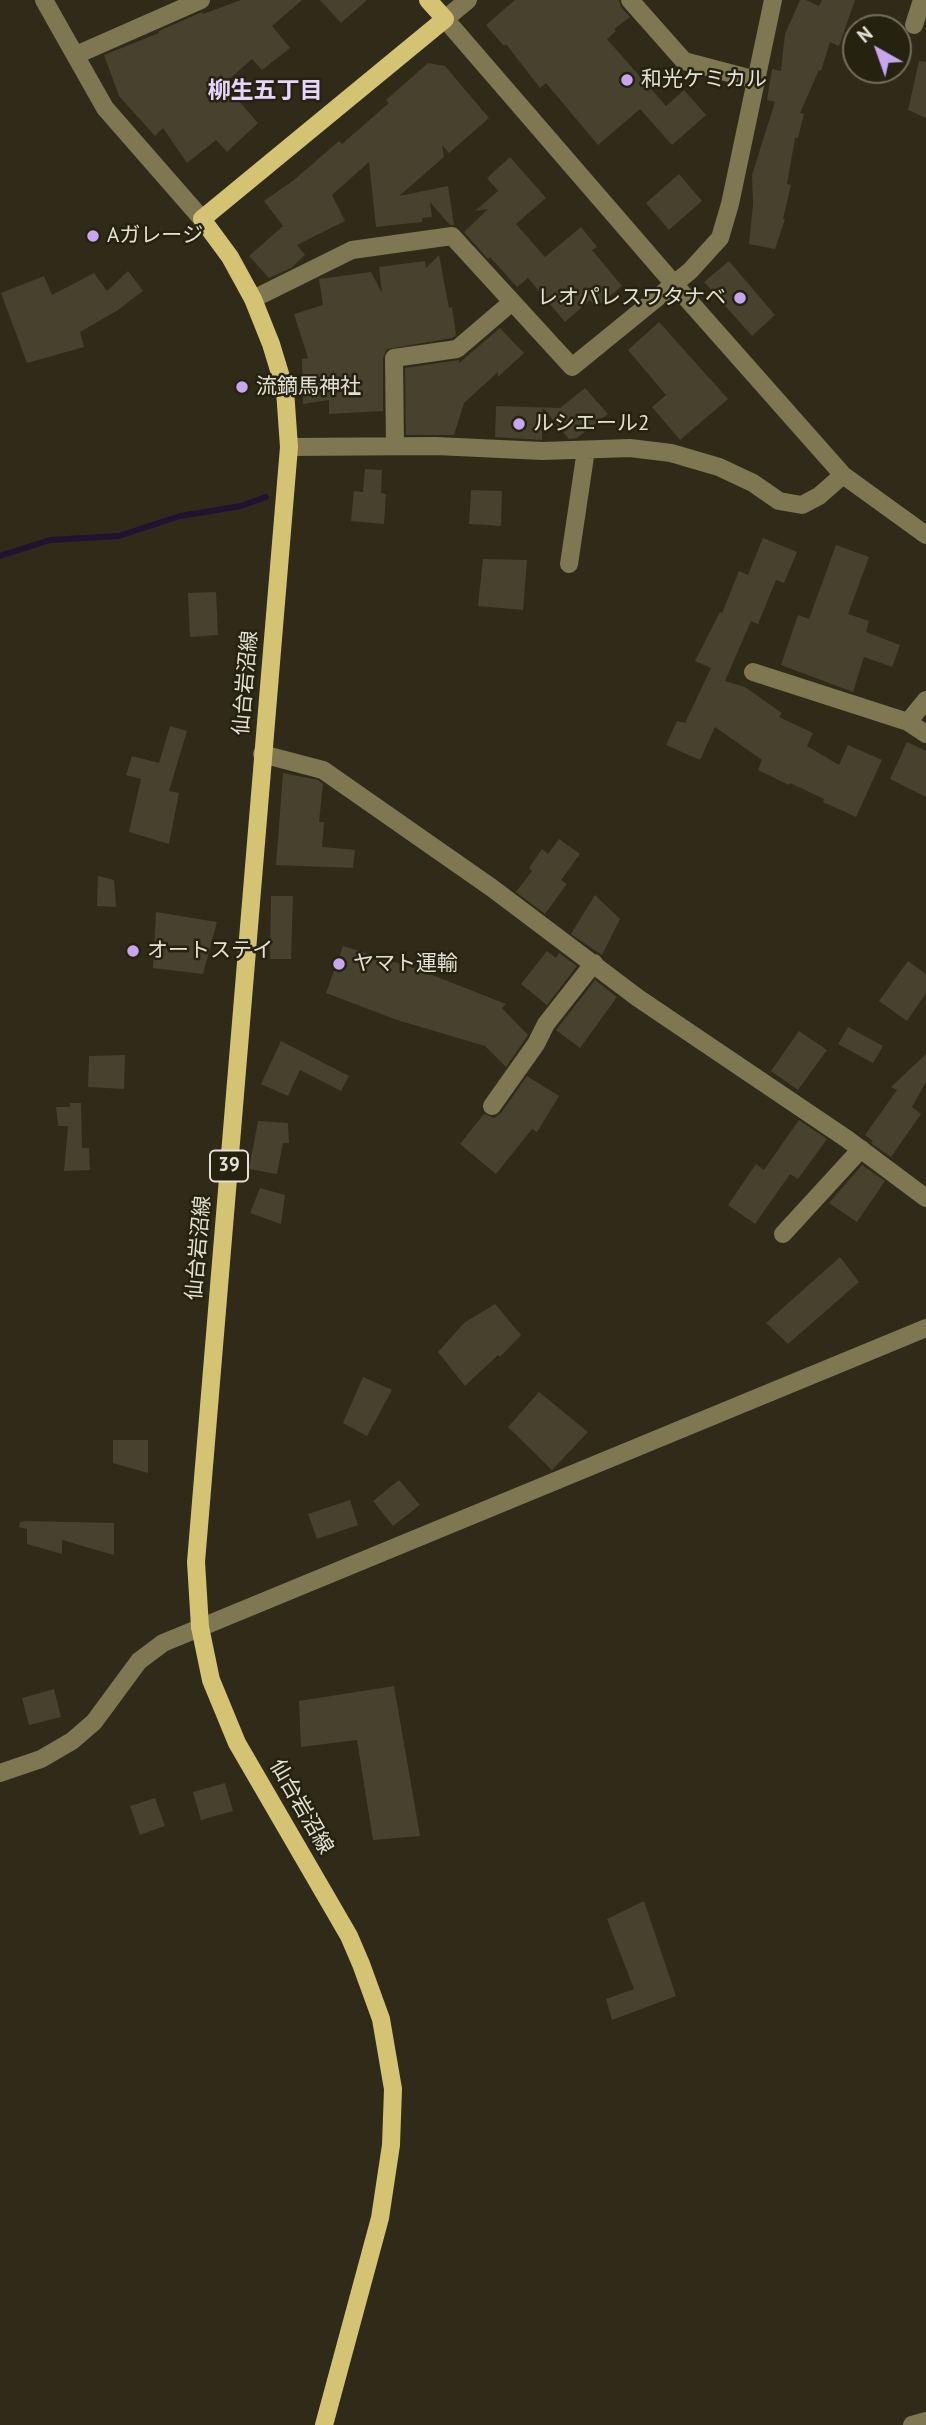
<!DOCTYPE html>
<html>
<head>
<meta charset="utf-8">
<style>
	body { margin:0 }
	#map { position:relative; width:926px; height:2425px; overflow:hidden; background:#2f2b18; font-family:"PT Sans",sans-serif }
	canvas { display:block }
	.north { position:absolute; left:842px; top:14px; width:70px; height:70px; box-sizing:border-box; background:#25220f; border:2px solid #716e5e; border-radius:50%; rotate:320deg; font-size:19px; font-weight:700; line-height:28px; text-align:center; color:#e3e1d5 }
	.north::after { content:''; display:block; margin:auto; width:24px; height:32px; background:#c7a6ef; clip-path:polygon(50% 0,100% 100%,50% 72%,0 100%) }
</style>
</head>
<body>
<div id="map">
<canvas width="926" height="2425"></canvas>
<div class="north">N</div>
</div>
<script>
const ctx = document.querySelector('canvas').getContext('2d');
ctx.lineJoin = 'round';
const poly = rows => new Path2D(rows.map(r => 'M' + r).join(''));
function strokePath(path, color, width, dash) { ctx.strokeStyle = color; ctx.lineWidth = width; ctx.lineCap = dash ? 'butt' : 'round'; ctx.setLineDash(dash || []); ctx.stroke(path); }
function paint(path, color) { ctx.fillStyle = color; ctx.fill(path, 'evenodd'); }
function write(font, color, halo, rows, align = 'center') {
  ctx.font = font + ' "PT Sans","Noto Sans JP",sans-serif'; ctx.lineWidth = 5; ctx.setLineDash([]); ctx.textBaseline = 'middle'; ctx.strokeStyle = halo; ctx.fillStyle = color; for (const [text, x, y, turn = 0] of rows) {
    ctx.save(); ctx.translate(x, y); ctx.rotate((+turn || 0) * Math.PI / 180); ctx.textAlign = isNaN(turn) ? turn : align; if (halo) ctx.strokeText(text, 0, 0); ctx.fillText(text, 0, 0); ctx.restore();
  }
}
const stream = poly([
	[0,556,50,540,119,536,180,516,241,506,266,497]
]);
const building = poly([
	[241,0,302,0,272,26,290,48,262,70,252,59,224,84,258,123,227,152,216,140,187,163,163,128,155,136,119,96,104,55,159,33,159,31,202,12,203,14],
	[320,0,367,0,341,23],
	[515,0,619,0,621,7,630,17,614,29,616,31,607,39,666,106,684,90,706,115,672,145,640,109,598,145,546,83,540,88,506,44,504,46,486,25],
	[800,0,806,0,819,6,822,0,855,0,839,46,830,42,821,71,819,70,800,113,804,114,798,138,795,138,787,184,791,185,783,219,785,219,775,249,749,244,753,204,752,175,775,102,767,100,772,69,781,71,785,34],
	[919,61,926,62,926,118,908,110],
	[428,63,445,66,489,118,449,153,442,145,444,157,399,196,448,186,454,225,450,225,430,202,432,217,422,218,422,222,376,227,369,162,332,195,345,221,297,245,305,255,291,268,269,278,249,256,283,226,264,201,294,180,339,141,342,144,389,103,386,100],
	[510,157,546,198,516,224,545,257,581,227,597,247,592,250,622,286,596,307,590,300,565,322,528,278,517,287,490,257,488,259,464,232,488,209,475,211,498,191,487,178],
	[679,174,702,201,669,230,646,203],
	[439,255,449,308,452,307,456,335,452,338,387,349,383,358,383,411,329,414,329,400,303,404,302,359,308,358,294,314,323,305,319,279,371,272,382,293,379,267,425,261,426,268],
	[729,261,775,315,752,336,704,282],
	[128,271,143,291,118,310,80,332,84,347,27,363,1,293,44,276,52,295,94,273,107,291],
	[659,322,728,399,680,440,652,407,666,395,628,350],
	[500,328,524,353,498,377,498,372,464,403,454,435,406,435,405,368,459,360,459,363],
	[585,388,608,414,577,438,569,439,543,408,542,440,495,437,496,406,560,408],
	[365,469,382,470,381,493,386,494,384,524,351,521,354,491,363,492],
	[471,490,502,491,501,526,469,524],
	[763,538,797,552,784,583,776,580,758,624,751,621,725,681,745,687,782,713,779,717,813,733,807,746,839,765,848,745,882,760,856,817,823,802,824,799,790,783,789,785,758,770,762,760,715,727,700,760,666,745,677,721,685,723,711,668,695,661,720,612,722,613,739,571,748,575],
	[836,545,869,557,848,614,869,621,866,632,900,645,892,667,864,657,853,692,781,665,798,615,809,619],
	[483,559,527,560,523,610,478,606],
	[216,592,218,635,190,637,188,593],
	[170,726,187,731,169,791,179,793,169,844,129,832,141,779,126,775,132,756,159,763],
	[907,742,926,751,926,797,890,779],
	[283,773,318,780,323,784,319,822,324,822,322,847,355,850,353,868,276,865],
	[559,839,580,854,561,880,567,884,545,914,516,892,532,871,529,868,542,849,548,854],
	[98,876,114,880,116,907,97,906],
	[595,895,620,919,602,955,571,934],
	[271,896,293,896,291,959,270,959],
	[156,912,217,922,203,974,153,968],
	[343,946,417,969,506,1004,502,1008,528,1035,506,1067,485,1046,397,1020,326,993],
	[547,951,556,958,559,953,577,966,547,1005,521,984],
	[908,961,926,974,926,993,907,1021,879,1001],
	[595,980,617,997,580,1048,556,1030],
	[848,1027,883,1046,873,1063,838,1044],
	[799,1031,827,1050,798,1090,771,1071],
	[281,1041,349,1076,341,1091,300,1070,288,1096,261,1084],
	[926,1054,926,1082,912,1107,921,1114,891,1157,871,1143,873,1141,865,1135,897,1090,891,1087],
	[125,1055,124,1089,88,1087,89,1056],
	[527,1076,559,1096,537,1132,532,1129,496,1174,460,1144,484,1114,494,1118,501,1113],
	[70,1103,81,1103,82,1148,89,1148,90,1170,64,1171,68,1126,58,1126,56,1107,70,1107],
	[799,1120,827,1139,798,1179,790,1174,755,1224,728,1205,756,1164,764,1170],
	[258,1121,288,1123,289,1143,283,1143,277,1174,249,1169],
	[862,1165,885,1181,857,1222,829,1203],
	[260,1188,285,1195,281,1224,250,1213],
	[840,1257,859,1282,788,1344,766,1323],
	[495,1304,521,1335,500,1357,498,1355,465,1386,438,1352,464,1323],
	[363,1377,392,1390,367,1436,343,1423],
	[539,1392,588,1432,552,1470,508,1427],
	[113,1440,148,1440,148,1473,113,1463],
	[399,1480,420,1505,393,1526,373,1501],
	[350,1500,358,1525,317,1539,308,1514],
	[27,1521,114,1523,114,1555,62,1540,62,1554,27,1544,27,1529,19,1527,20,1522],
	[394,1686,420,1836,373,1840,357,1740,301,1747,299,1701],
	[54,1689,61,1717,29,1725,22,1698],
	[225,1783,233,1811,201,1820,193,1792],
	[155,1798,165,1826,140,1835,130,1806],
	[644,1901,676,1996,612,2020,606,1999,634,1989,607,1919]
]);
const minor = poly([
	[44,0,105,108,202,219],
	[468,0,445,19,674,284,843,475,926,535],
	[630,0,684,61,756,80],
	[914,25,922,0],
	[76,55,201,0],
	[253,299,352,250,452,236,572,367,690,271,720,238,730,204,773,0],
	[395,445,394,358,457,349,512,302],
	[289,447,436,446,543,451,630,448,671,453,719,467,753,483,779,501,802,505,819,496,843,475],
	[569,564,586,450],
	[753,672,908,722,926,700],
	[908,722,926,734],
	[262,754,323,770,492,888,638,998,847,1139,926,1198],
	[492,1106,536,1044,546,1024,594,963],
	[783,1234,861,1149],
	[0,1773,41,1759,72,1741,94,1722,139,1661,163,1643,926,1328],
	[912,2425,926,2421]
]);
const major = poly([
	[324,2425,380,2218,391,2145,393,2089,381,2019,361,1964,349,1936,237,1743,211,1680,200,1627,196,1562,289,447,285,390,271,344,253,299,230,257,202,219,445,19,428,0]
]);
const markers = [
	[627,80,7,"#c7a6ef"],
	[93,236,7,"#c7a6ef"],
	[740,298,7,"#c7a6ef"],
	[242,387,7,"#c7a6ef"],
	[519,424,7,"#c7a6ef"],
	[133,951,7,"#c7a6ef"],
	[339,964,7,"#c7a6ef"]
];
const shields = [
	[229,1166,38]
];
const shieldNames = [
	["39",229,1166]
];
const poiNames = [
	["和光ケミカル",641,80],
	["Aガレージ",107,236],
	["レオパレスワタナベ",726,298,"right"],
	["流鏑馬神社",256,387],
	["ルシエール2",533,424],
	["オートステイ",147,951],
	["ヤマト運輸",353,964]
];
const streetNames = [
	["仙台岩沼線",246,683,-85],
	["仙台岩沼線",199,1248,-85],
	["仙台岩沼線",301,1807,60]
];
const neighbourhoodNames = [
	["柳生五丁目",265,91]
];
strokePath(stream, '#221232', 6);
paint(building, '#46422e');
strokePath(minor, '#7e7751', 18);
strokePath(major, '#d3c372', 18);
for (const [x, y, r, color] of markers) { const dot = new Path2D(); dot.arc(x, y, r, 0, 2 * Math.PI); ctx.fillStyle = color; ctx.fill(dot); strokePath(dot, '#25220f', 2.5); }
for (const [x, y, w] of shields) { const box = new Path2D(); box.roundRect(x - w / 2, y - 15.5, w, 31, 5); ctx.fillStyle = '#25220f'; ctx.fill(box); strokePath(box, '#e3e1d5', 2); }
write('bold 19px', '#e3e1d5', null, shieldNames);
write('21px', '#e3e1d5', '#25220f', poiNames, 'left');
write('21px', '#e3e1d5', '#25220f', streetNames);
write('bold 23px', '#e7d5ff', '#25220f', neighbourhoodNames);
</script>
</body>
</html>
